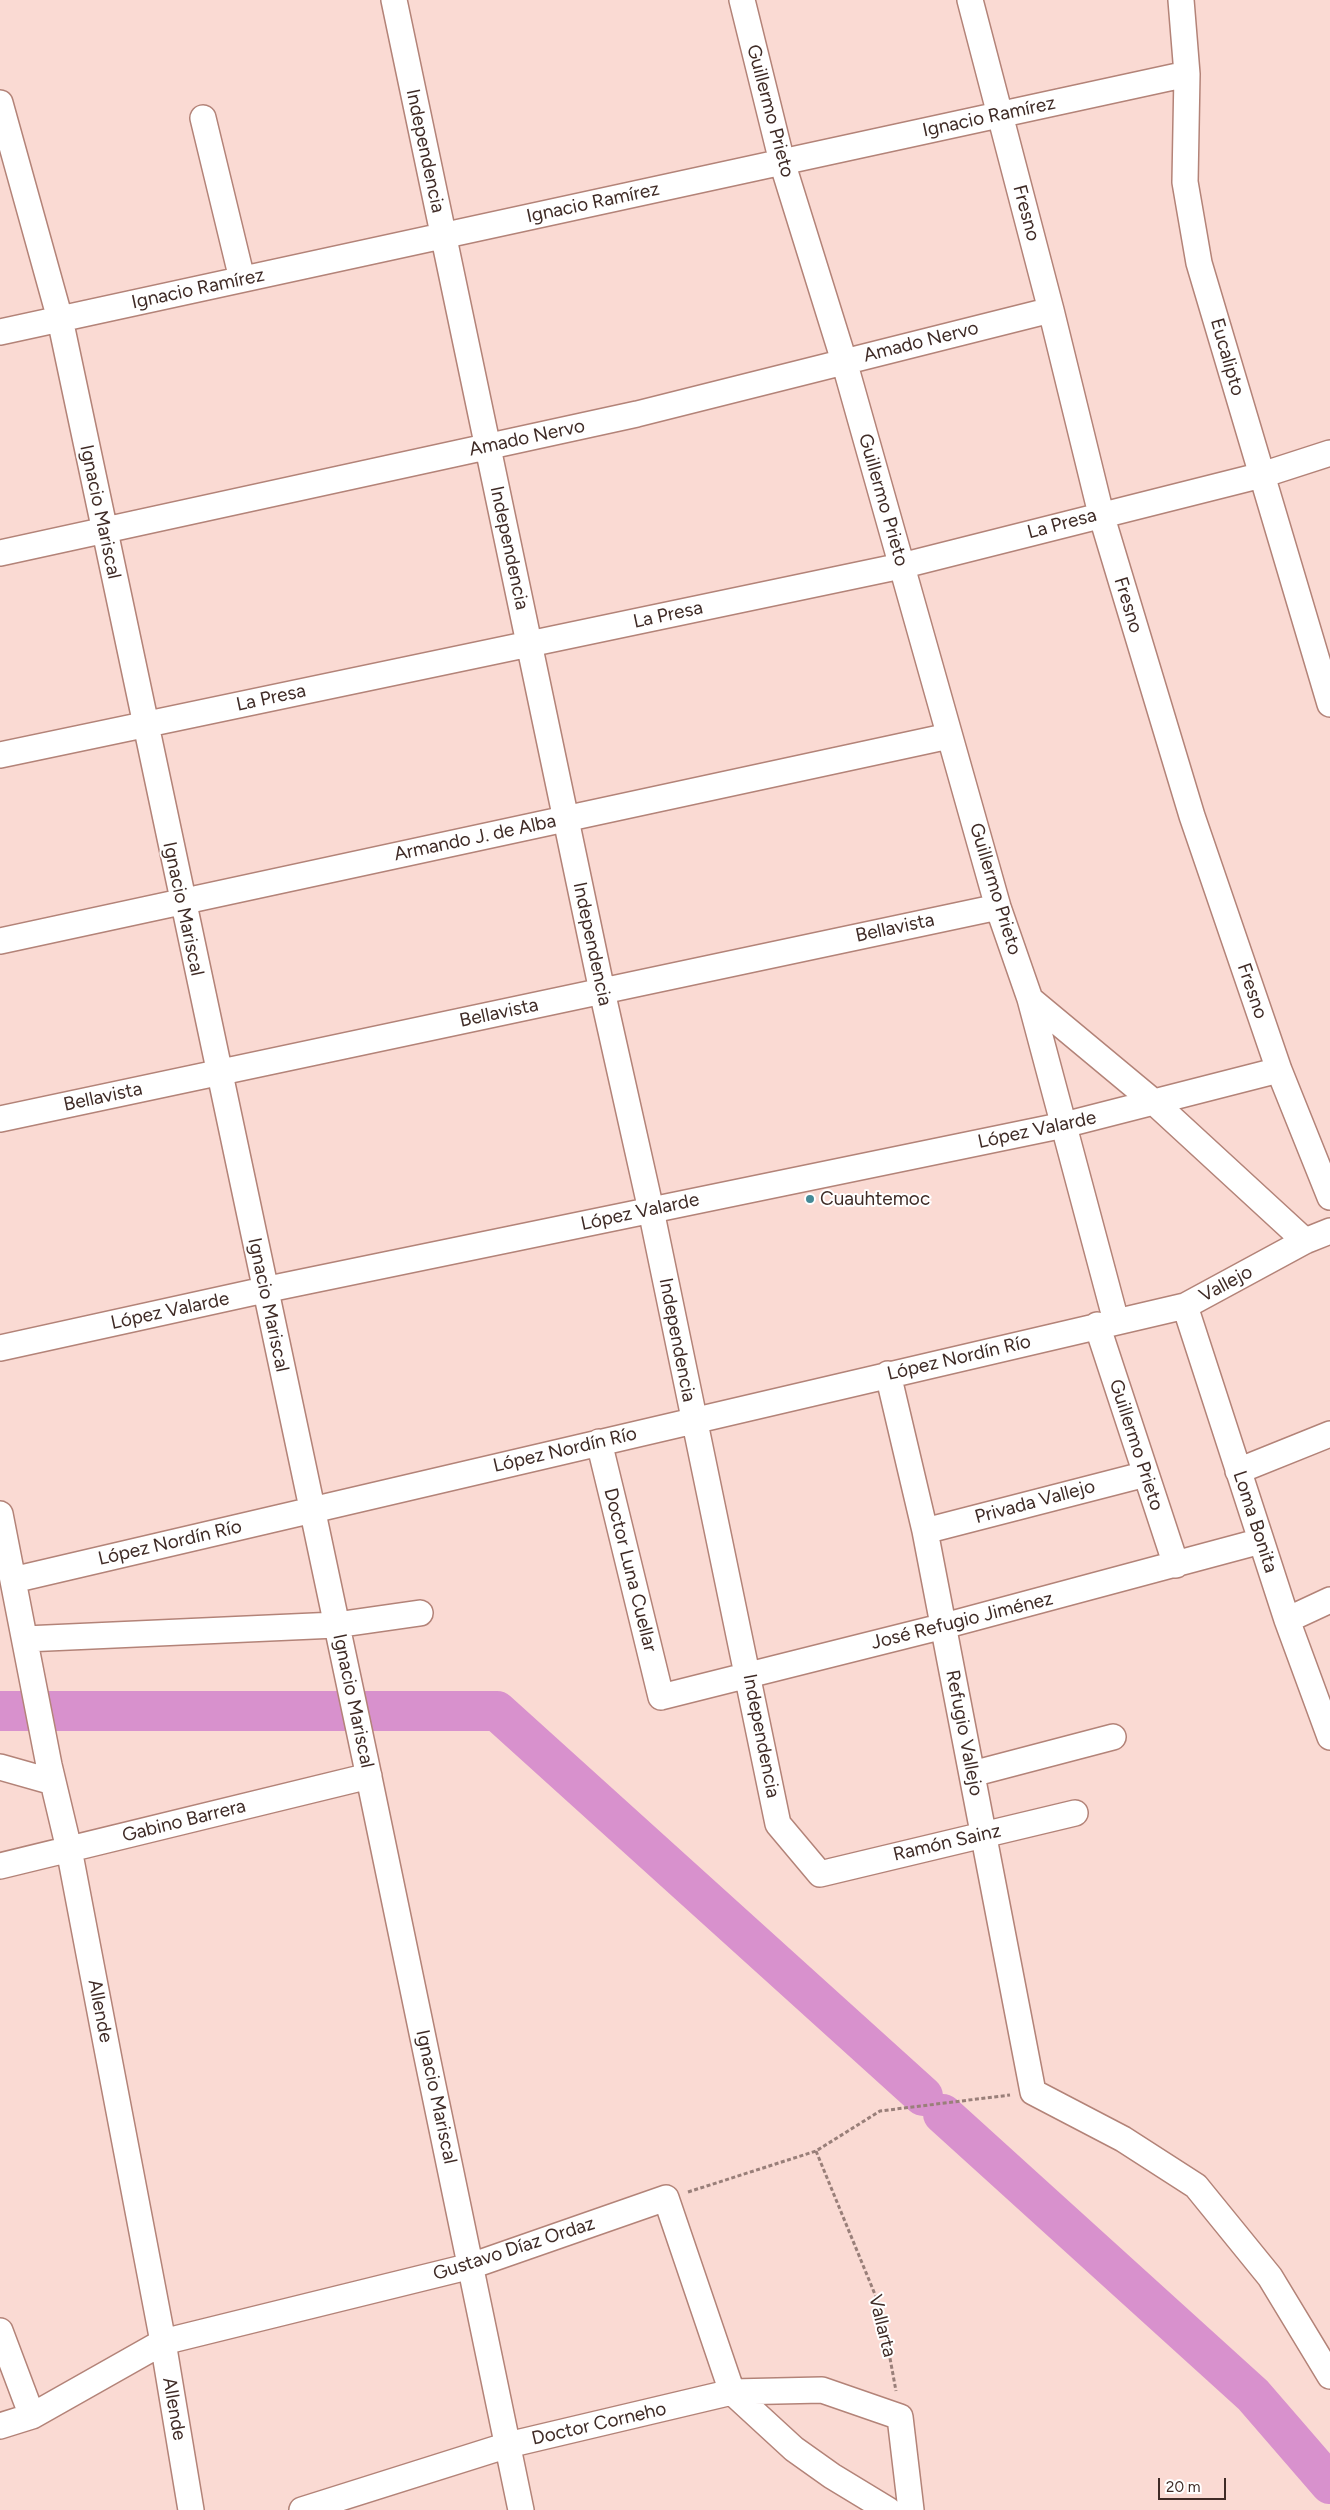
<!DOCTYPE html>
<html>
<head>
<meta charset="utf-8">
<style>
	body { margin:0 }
	#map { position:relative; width:1330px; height:2510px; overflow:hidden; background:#fadad3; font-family:Figtree,sans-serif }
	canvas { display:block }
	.scale { position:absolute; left:1158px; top:2478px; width:68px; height:22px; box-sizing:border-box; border:2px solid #3f2b26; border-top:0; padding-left:6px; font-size:15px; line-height:18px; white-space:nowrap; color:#3f2b26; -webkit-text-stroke:4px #fff; paint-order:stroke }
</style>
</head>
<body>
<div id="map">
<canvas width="1330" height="2510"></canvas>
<div class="scale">20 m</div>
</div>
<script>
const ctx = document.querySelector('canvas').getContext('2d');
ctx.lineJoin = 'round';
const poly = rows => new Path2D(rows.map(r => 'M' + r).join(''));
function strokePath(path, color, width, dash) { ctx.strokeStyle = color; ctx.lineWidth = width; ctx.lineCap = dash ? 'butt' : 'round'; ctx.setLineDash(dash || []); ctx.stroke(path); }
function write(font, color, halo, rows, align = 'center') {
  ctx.font = font + ' Figtree,sans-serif'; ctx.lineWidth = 4; ctx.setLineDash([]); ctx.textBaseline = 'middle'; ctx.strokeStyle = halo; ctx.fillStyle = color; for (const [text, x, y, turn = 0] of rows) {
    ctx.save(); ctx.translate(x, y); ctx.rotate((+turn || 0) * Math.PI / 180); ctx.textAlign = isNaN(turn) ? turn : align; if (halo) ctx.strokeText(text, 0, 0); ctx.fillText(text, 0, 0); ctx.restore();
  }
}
const river = poly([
	[0,1711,497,1711,923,2096],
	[943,2114,1253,2395,1330,2484]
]);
const path = poly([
	[816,2151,881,2309,896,2391],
	[688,2192,816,2151,880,2111,1010,2095]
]);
const minor = poly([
	[394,0,602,991,651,1210,778,1824,820,1874,1075,1813],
	[742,0,782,162,844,361,998,907,1030,999,1116,1321],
	[970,0,1051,310,1101,514,1192,816,1279,1070,1330,1197],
	[1181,0,1187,74,1185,182,1199,263,1330,704],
	[0,103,60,319,365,1758,521,2510],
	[203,118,242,279],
	[0,332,1187,74],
	[0,553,637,414,1051,310],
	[0,755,901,566,1262,475,1330,453],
	[0,941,949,736],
	[1030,999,1155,1103,1305,1241],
	[0,1119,998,907],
	[1185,1306,1287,1620,1330,1737],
	[1097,1325,1176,1565],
	[0,1348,264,1290,1064,1125,1279,1070],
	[888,1374,925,1531,1033,2092,1123,2139,1196,2186,1270,2277,1330,2376],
	[599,1442,661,1697,944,1626,1261,1541],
	[1238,1471,1330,1434],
	[0,1514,49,1765,69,1849,163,2342,191,2510],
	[925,1531,1146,1474],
	[13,1580,1185,1306,1305,1241,1330,1231],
	[1287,1620,1330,1600],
	[25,1639,336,1625,420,1613],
	[0,1767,53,1782],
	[972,1774,1113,1737],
	[0,1866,369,1776],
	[0,2331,32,2416],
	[0,2426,32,2416,163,2342,471,2266,666,2198,732,2392,794,2449,832,2476,888,2510],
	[302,2510,508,2445,732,2392,822,2390,900,2417,911,2510]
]);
const markers = [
	[810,1199,5,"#458a97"]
];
const streetNames = [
	["Guillermo Prieto",770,111,75],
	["Ignacio Ramírez",989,117,-12],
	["Independencia",425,151,78],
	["Ignacio Ramírez",593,203,-12],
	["Fresno",1026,213,75],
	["Ignacio Ramírez",198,289,-12],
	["Amado Nervo",921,342,-14],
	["Eucalipto",1227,357,74],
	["Amado Nervo",527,438,-12],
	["Guillermo Prieto",883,500,74],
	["Ignacio Mariscal",100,512,78],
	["La Presa",1062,524,-15],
	["Independencia",509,548,78],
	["Fresno",1128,605,73],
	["La Presa",668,615,-12],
	["La Presa",271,698,-12],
	["Armando J. de Alba",475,838,-12],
	["Guillermo Prieto",995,889,73],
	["Ignacio Mariscal",183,909,78],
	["Bellavista",895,928,-12],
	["Independencia",592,944,78],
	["Fresno",1252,991,71],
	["Bellavista",499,1013,-12],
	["Bellavista",103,1097,-12],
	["López Valarde",1037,1130,-12],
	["López Valarde",640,1212,-12],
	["Vallejo",1226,1284,-28],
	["Ignacio Mariscal",268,1305,78],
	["López Valarde",170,1311,-12],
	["Independencia",677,1340,79],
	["López Nordín Río",959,1358,-13],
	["Guillermo Prieto",1136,1445,72],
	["López Nordín Río",565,1450,-13],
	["Privada Vallejo",1035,1502,-15],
	["Loma Bonita",1255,1522,72],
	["López Nordín Río",170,1543,-13],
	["Doctor Luna Cuellar",630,1570,76],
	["José Refugio Jiménez",962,1621,-14],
	["Ignacio Mariscal",353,1701,78],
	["Refugio Vallejo",964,1733,79],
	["Independencia",761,1736,79],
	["Gabino Barrera",184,1821,-14],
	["Ramón Sainz",947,1843,-13],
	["Allende",100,2011,79],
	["Ignacio Mariscal",436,2097,78],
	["Gustavo Díaz Ordaz",514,2249,-18],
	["Vallarta",882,2326,76],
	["Allende",174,2409,80],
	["Doctor Corneho",599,2424,-13]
];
const poiNames = [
	["Cuauhtemoc",820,1199]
];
strokePath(river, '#d891cd', 40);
strokePath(minor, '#b38378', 28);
strokePath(path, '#997f79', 3, [4, 2.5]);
strokePath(minor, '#fff', 25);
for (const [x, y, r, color] of markers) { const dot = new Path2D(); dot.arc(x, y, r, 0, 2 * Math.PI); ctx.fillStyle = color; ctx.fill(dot); strokePath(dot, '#fff', 2); }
write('19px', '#3f2b26', '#fff', streetNames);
write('19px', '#3f2b26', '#fff', poiNames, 'left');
</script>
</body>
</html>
